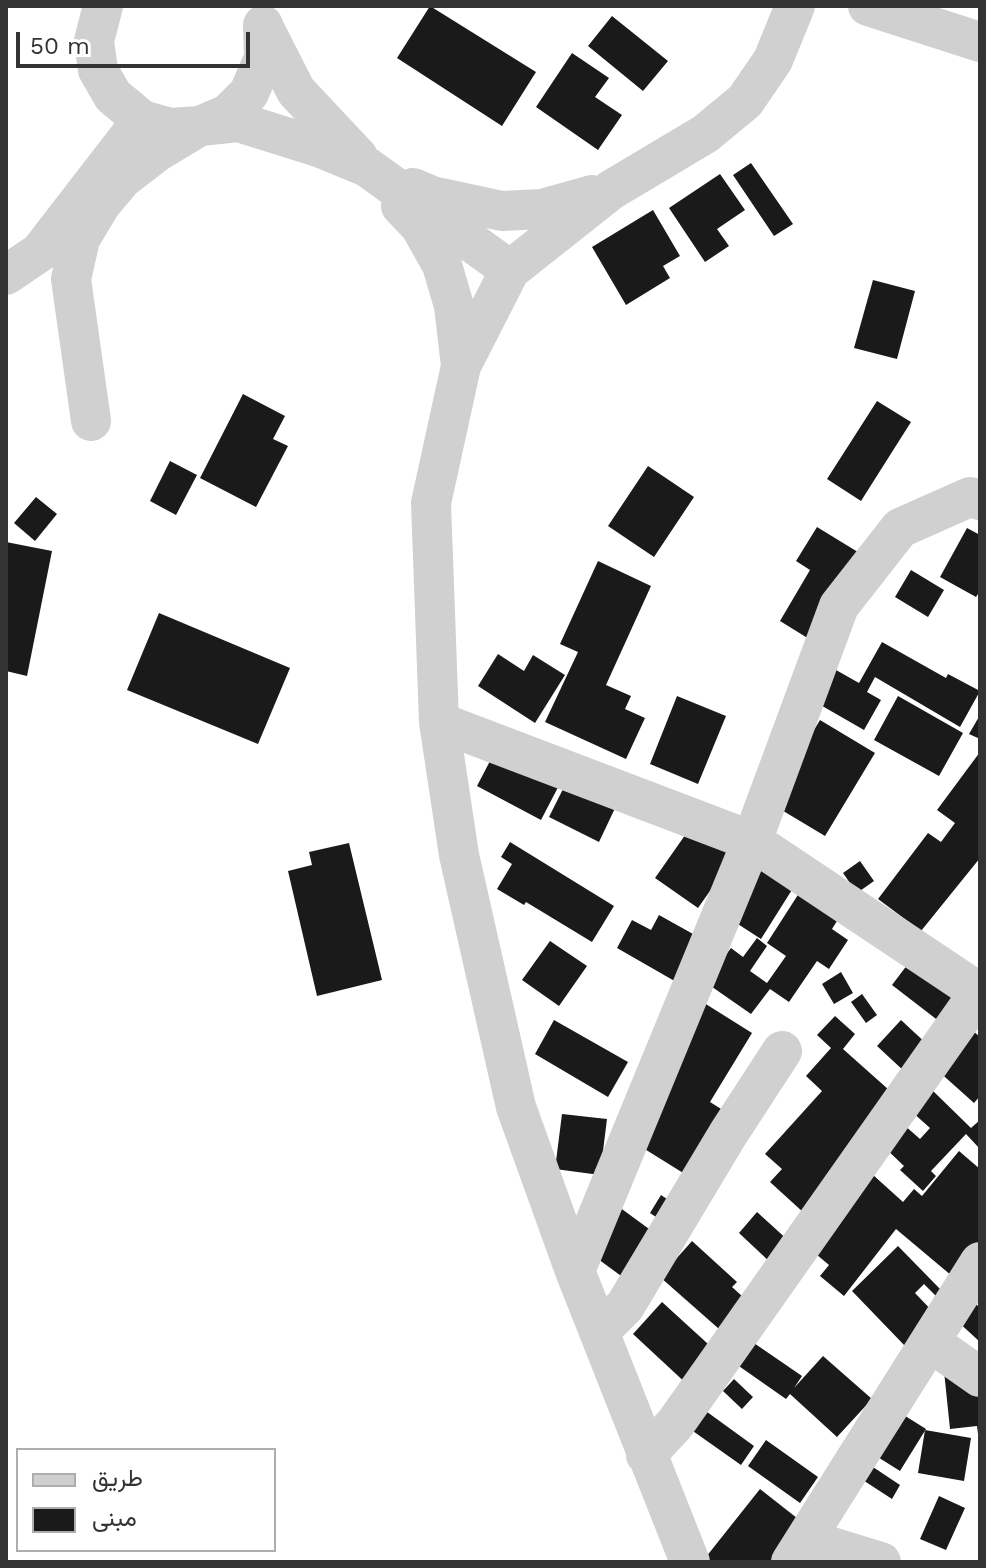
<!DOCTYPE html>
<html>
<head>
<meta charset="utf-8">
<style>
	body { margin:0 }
	#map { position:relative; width:986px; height:1568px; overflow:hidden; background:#fff; font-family:"Work Sans",Vazirmatn,sans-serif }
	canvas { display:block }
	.frame { position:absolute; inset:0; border:8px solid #333; pointer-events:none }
	.legend { position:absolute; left:16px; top:1448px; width:260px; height:104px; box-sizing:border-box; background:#fff; border:2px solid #adadad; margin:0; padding:10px 14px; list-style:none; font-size:24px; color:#333 }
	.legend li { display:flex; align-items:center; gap:16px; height:40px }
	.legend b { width:40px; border:2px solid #adadad }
	.scale { position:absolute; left:16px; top:32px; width:234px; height:36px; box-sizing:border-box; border:4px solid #333; border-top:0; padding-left:10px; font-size:24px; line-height:28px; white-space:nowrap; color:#333; -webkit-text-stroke:6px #fff; paint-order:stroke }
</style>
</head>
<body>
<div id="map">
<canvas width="986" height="1568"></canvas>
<div class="frame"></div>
<ul class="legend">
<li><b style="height:10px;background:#d0d0d0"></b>طريق</li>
<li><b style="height:22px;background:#1a1a1a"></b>مبنى</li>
</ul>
<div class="scale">50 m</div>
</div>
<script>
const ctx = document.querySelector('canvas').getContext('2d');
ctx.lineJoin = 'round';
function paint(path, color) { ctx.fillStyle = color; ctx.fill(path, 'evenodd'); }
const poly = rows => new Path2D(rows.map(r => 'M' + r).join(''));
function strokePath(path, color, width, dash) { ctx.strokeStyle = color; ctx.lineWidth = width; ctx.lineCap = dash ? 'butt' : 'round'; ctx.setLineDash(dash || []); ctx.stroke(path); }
const building = poly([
	[430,6,536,72,502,126,397,58],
	[612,16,668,61,643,91,588,46],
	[572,53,609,78,595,97,622,115,598,150,536,107],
	[751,163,793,224,774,236,733,175],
	[720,174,745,210,717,229,729,246,705,262,669,208],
	[653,210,680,256,663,266,670,278,626,305,592,247],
	[873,280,915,291,897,359,854,348],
	[243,394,285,416,273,439,288,446,256,507,200,478],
	[877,401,911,422,861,501,827,479],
	[170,461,197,475,176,515,150,501],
	[648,466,694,497,654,557,608,526],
	[36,497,57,514,35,541,14,523],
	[817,527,866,557,814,642,780,621,810,570,796,561],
	[967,528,980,535,980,591,976,597,940,577],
	[6,542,52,551,27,676,6,671],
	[598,561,651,586,606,685,631,696,625,709,645,718,626,759,545,722,578,652,560,644],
	[911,570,944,590,928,617,895,597],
	[159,613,290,668,258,744,127,690],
	[882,642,946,678,948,674,980,691,960,727,875,677,867,692,881,700,864,730,817,703,836,670,859,683],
	[498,654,524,671,533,655,565,675,535,723,478,686],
	[677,696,726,716,698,784,650,764],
	[898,696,963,733,939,776,874,740],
	[980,715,980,739,969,734],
	[820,720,875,753,825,836,770,803],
	[503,736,567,770,541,820,477,786],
	[980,752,980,858,921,931,878,899,928,833,941,842,955,823,937,810],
	[577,761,626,785,599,842,549,817],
	[695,821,738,851,698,908,655,878],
	[510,842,614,906,592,942,526,902,524,905,497,889,512,864,501,857],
	[349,843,382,980,317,996,288,871,312,865,309,852],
	[766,855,800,877,761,939,727,917],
	[860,861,874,881,857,893,843,873],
	[803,887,842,913,832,929,848,940,829,969,817,961,789,1002,770,989,751,1014,705,982,731,948,743,957,757,938,767,946,750,971,767,983,786,956,767,943],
	[659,915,702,939,678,983,617,948,632,920,651,930],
	[550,941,587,966,559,1006,522,980],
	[920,948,968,984,940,1022,892,985],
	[841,972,853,993,834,1004,822,984],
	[862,994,877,1015,866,1023,851,1002],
	[701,1001,752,1033,710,1102,734,1117,696,1181,619,1133],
	[835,1016,855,1034,843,1049,898,1098,804,1213,770,1182,782,1169,765,1154,822,1091,806,1076,831,1048,817,1035],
	[554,1020,628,1062,608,1097,535,1054],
	[901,1020,929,1046,905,1072,877,1046],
	[971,1029,980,1037,980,1096,974,1103,936,1069],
	[931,1089,971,1128,980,1120,980,1149,966,1134,931,1171,936,1176,923,1191,900,1170,904,1166,883,1146,903,1124,920,1139,930,1128,911,1111],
	[562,1114,607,1119,600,1175,555,1169],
	[959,1151,980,1169,980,1243,952,1276,896,1229,844,1296,820,1276,829,1265,810,1249,872,1174,903,1202,914,1189,922,1196],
	[661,1195,679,1207,668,1225,650,1213],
	[615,1204,660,1237,628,1281,583,1248],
	[757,1212,790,1242,771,1263,739,1233],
	[692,1241,737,1282,732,1287,753,1306,727,1336,660,1277],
	[898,1246,941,1290,936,1296,924,1284,915,1293,936,1315,905,1346,852,1291],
	[972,1300,980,1308,980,1342,955,1319],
	[662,1302,719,1354,690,1387,633,1334],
	[751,1341,802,1376,794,1388,823,1356,872,1399,837,1437,790,1394,786,1399,736,1364],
	[944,1371,980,1385,980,1434,978,1434,977,1426,950,1429],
	[734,1379,753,1397,742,1409,723,1391],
	[891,1407,926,1429,900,1471,865,1449],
	[703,1409,754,1446,741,1465,690,1429],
	[925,1430,971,1438,964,1481,918,1473],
	[766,1440,818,1477,800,1503,748,1466],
	[861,1459,900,1485,892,1499,852,1473],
	[760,1489,802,1522,770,1562,702,1562],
	[939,1496,965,1508,946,1550,920,1539]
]);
const minor = poly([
	[103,6,94,41,98,70,113,96,142,120,170,128,200,126,228,114,249,93,264,58,263,25],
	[868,6,980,42],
	[264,28,296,91,358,157],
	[413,188,432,196,502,211,542,209,592,195],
	[401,206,420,226,442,265,454,306,461,366],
	[6,275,40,252,142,120],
	[91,421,71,279,80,239,101,204,122,179,157,152,200,126,238,122,321,148,367,167,510,270],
	[439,722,752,841,980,993],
	[575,1271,752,841,839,606,900,528,970,497,980,500],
	[599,1332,625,1306,728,1134,782,1051],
	[930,1342,980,1377],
	[646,1455,675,1424,980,991],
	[806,1539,881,1562],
	[690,1562,575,1271,516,1107,459,855,439,722,431,503,461,366,510,270,611,190,705,134,745,101,773,60,795,6],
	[791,1562,980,1262]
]);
paint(building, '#1a1a1a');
strokePath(minor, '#d0d0d0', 40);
</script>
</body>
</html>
